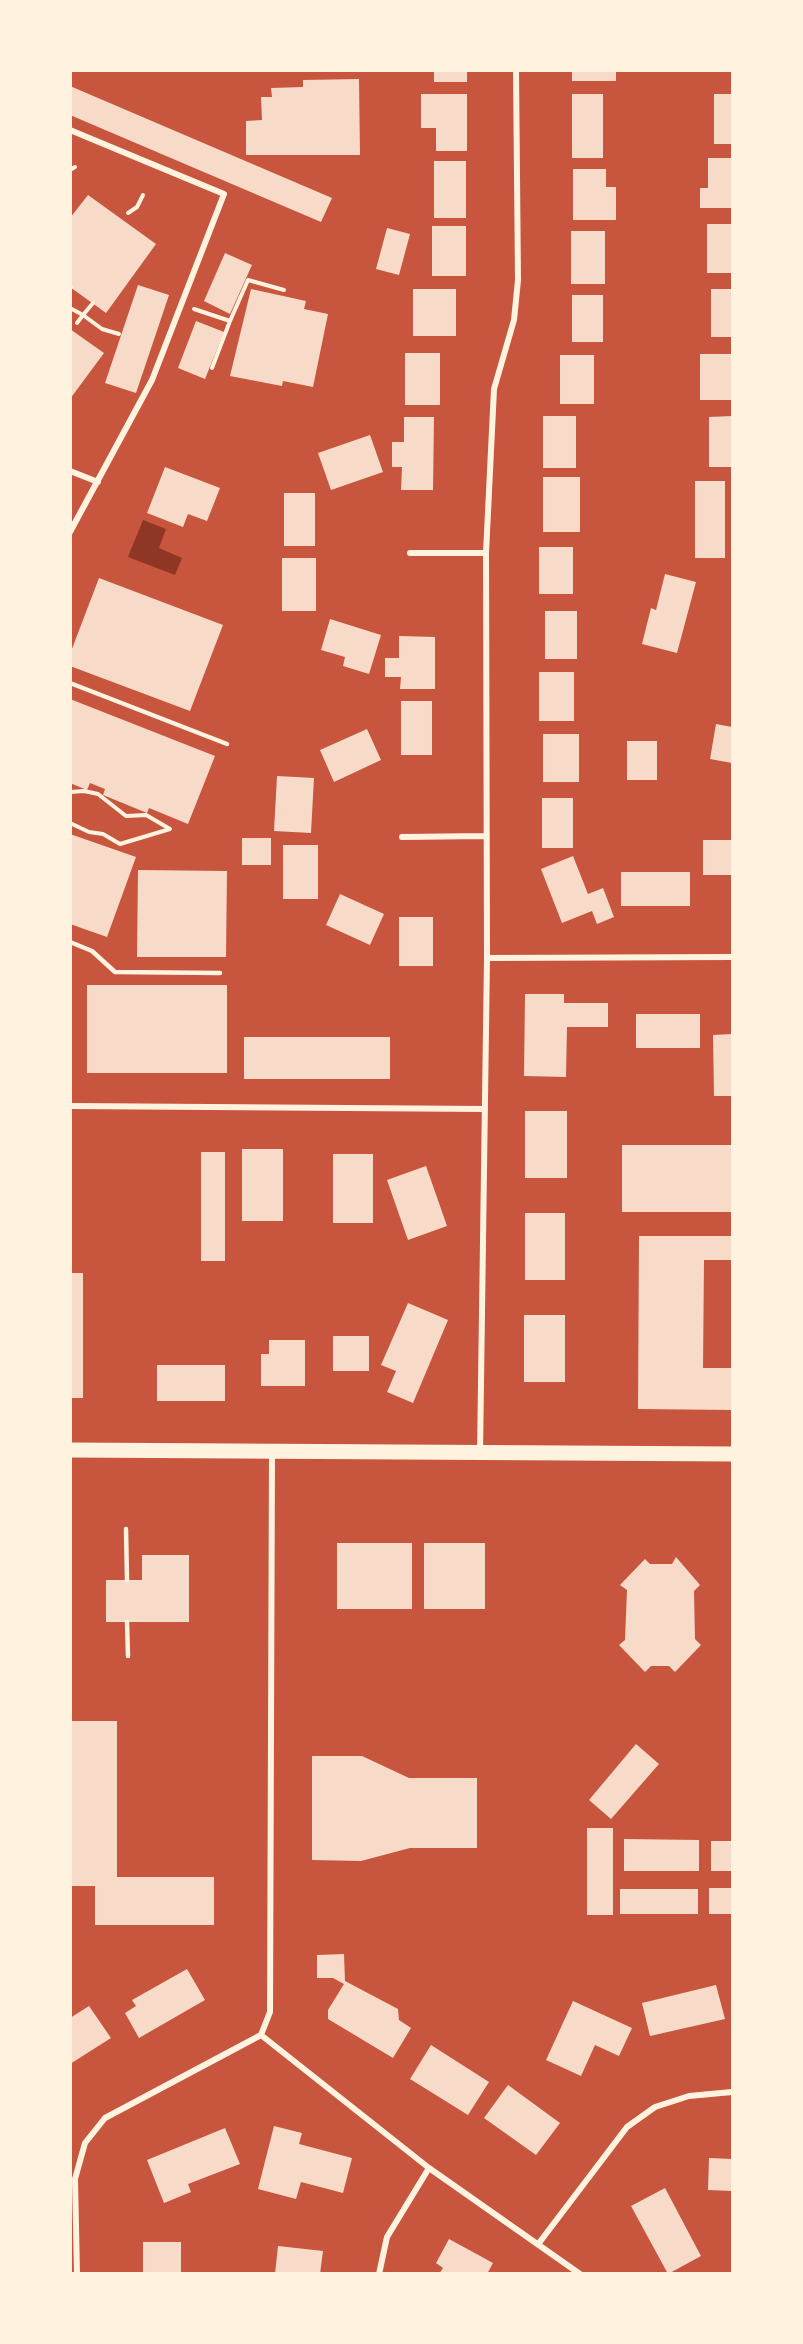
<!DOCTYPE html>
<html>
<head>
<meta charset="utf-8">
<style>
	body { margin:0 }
	#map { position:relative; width:803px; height:2344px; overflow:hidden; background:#c8553d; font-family:Commissioner,sans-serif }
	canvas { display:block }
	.frame { position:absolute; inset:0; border:72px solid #fff3e0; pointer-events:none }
</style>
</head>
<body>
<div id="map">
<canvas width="803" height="2344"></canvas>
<div class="frame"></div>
</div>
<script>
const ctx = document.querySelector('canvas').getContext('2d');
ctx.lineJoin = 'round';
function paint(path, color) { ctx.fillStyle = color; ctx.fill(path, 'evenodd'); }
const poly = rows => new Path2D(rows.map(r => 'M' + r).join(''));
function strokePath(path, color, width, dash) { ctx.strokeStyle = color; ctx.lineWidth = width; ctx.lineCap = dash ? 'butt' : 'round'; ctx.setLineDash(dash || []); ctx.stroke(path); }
const water = poly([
	[143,520,166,529,159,548,182,558,175,575,128,557]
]);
const building = poly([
	[434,70,467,70,467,82,434,82],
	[572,70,616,70,616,81,572,81],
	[359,79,360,155,246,155,246,121,262,120,261,97,272,97,271,88,303,87,303,80],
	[70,86,332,198,321,222,70,115],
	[421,94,467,94,467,151,436,151,436,128,421,128],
	[572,94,603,94,603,158,572,158],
	[714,94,732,94,732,144,714,144],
	[708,158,732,158,732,208,700,208,700,188,708,188],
	[434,161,466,161,466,218,434,218],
	[573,169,606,169,606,187,616,187,616,220,573,220],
	[88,195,156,244,106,313,70,287,70,218],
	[707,224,732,224,732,273,707,273],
	[432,226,466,226,466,276,432,276],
	[387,228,410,234,399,275,376,269],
	[571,231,605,231,605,284,571,284],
	[225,253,252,265,230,314,204,301],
	[138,285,169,295,136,393,105,383],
	[251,289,306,301,304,309,328,314,313,387,283,381,282,386,230,376],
	[413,289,456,289,456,336,413,336],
	[711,289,732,289,732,337,711,337],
	[572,295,603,295,603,342,572,342],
	[196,321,224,332,205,379,178,368],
	[70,329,104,353,70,399],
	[405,353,440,353,440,405,405,405],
	[700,354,732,354,732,400,700,400],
	[560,355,594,355,594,404,560,404],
	[543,416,576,416,576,468,543,468],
	[732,416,732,467,709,467,709,417],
	[404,417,434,417,433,490,401,490,402,467,392,467,392,442,404,442],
	[370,435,383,472,331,490,318,453],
	[165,467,220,488,207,521,188,514,183,527,147,513],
	[543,477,580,477,580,532,543,532],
	[695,481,725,481,725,558,695,558],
	[284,493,315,493,315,546,284,546],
	[539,547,573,547,573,594,539,594],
	[282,558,316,558,316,611,282,611],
	[665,574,696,582,677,653,642,644,651,608,656,610],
	[99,578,223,625,190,711,70,666,70,654],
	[545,611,577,611,577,659,545,659],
	[330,619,381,635,369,674,343,666,345,657,321,650],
	[399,636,435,637,435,689,400,689,401,677,385,677,385,658,399,658],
	[539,672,574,672,574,721,539,721],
	[70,699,215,756,188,824,149,808,147,813,103,795,105,789,90,783,87,790,70,783],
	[401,701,432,701,432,755,401,755],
	[716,724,732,727,732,763,710,759],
	[367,729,381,760,334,782,320,750],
	[543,734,579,734,579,782,543,782],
	[627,741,657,741,657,780,627,780],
	[277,776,314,778,311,833,274,831],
	[542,798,573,798,573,848,542,848],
	[70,834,136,857,107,937,70,924],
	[242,838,271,838,271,865,242,865],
	[703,840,732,840,732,875,703,875],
	[283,845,318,845,318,899,283,899],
	[573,856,588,894,603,888,614,917,597,924,592,911,562,923,541,869],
	[138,870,227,871,226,957,137,957],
	[621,872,690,872,690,906,621,906],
	[340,894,384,914,370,945,326,925],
	[399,917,433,917,433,966,399,966],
	[87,985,227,985,227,1073,87,1073],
	[525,994,564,994,564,1003,608,1003,608,1027,567,1027,566,1077,524,1076],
	[636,1014,700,1014,700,1048,636,1048],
	[732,1034,732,1096,714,1096,713,1035],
	[244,1037,390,1037,390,1079,244,1079],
	[525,1111,567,1111,567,1178,525,1178],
	[622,1145,732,1145,732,1212,622,1212],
	[242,1149,283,1149,283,1221,242,1221],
	[201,1152,225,1152,225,1261,201,1261],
	[333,1154,373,1154,373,1223,333,1223],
	[426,1166,447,1226,408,1240,387,1180],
	[525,1213,565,1213,565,1280,525,1280],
	[639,1236,732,1236,732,1260,704,1260,703,1368,732,1368,732,1410,638,1409],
	[70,1273,83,1273,83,1398,70,1398],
	[408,1303,448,1320,413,1403,387,1392,396,1371,381,1365],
	[524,1315,565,1315,565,1382,524,1382],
	[333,1336,369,1336,369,1371,333,1371],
	[269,1340,305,1340,305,1386,261,1386,261,1354,269,1354],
	[157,1365,225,1365,225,1401,157,1401],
	[337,1543,412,1543,412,1609,337,1609],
	[424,1543,485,1543,485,1609,424,1609],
	[142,1555,189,1555,189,1622,106,1622,106,1580,142,1580],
	[676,1557,700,1585,694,1591,695,1639,701,1645,675,1672,669,1666,651,1666,645,1672,619,1645,625,1640,627,1590,620,1585,645,1559,650,1564,672,1564],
	[70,1721,117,1721,117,1877,214,1877,214,1925,95,1925,95,1886,70,1886],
	[636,1744,659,1764,611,1819,589,1800],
	[312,1756,362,1756,409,1778,477,1778,477,1848,410,1848,361,1861,312,1860],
	[587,1828,613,1828,613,1915,587,1915],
	[624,1839,699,1840,699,1871,624,1871],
	[711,1841,732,1841,732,1871,711,1871],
	[709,1888,732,1888,732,1914,709,1914],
	[620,1889,698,1889,698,1914,620,1914],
	[344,1954,345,1981,398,2009,399,2020,411,2028,393,2058,328,2019,328,2010,344,1984,333,1978,317,1978,317,1955],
	[187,1969,205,2000,139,2038,125,2013,136,2006,132,2000],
	[716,1985,725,2019,650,2036,642,2003],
	[573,2001,632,2028,619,2056,595,2045,581,2076,546,2060],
	[89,2006,111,2038,70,2064,70,2018],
	[431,2045,489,2082,468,2115,410,2079],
	[508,2085,560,2123,536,2155,484,2118],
	[274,2126,302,2133,299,2144,352,2158,343,2193,301,2182,296,2199,258,2189],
	[225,2128,240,2164,188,2184,191,2192,164,2203,147,2160],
	[709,2158,732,2159,732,2191,708,2190],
	[665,2188,701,2256,668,2274,631,2206],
	[449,2239,493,2263,487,2274,439,2274,443,2268,436,2263],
	[143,2242,181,2242,181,2274,143,2274],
	[278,2246,323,2251,320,2274,275,2274]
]);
const path = poly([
	[70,170,75,167],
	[128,213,137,207,143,195],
	[70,289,71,287],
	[70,308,83,315,93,303],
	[194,309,230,321,248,280,284,290],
	[77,323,83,315,102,329,119,334],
	[212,368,230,321],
	[70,792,84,791,98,794,126,816,146,815,170,829,120,844,103,834,89,832,70,823]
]);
const service = poly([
	[70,683,227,744],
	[70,942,92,951,115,972,220,973],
	[126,1529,127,1580],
	[127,1622,128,1656]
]);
const minor = poly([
	[70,130,224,194,152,380,70,532],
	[70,471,98,482],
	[410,553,486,553],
	[402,837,485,836],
	[487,958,732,957],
	[70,1106,485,1109],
	[480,1453,487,958,486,553,494,389,514,320,518,280,516,70],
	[261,2035,429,2168,580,2274],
	[539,2243,627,2127,655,2107,689,2096,732,2092],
	[77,2274,75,2179,85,2143,105,2118,261,2035,270,2012,272,1451],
	[379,2274,387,2237,429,2168]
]);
const primary = poly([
	[70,1450,732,1454]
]);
paint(water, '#8f3625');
paint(building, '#f7dbc8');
strokePath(path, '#fff3e0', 4);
strokePath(service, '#fff3e0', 4.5);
strokePath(minor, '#fff3e0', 6);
strokePath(primary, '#fff3e0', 15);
</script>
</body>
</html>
